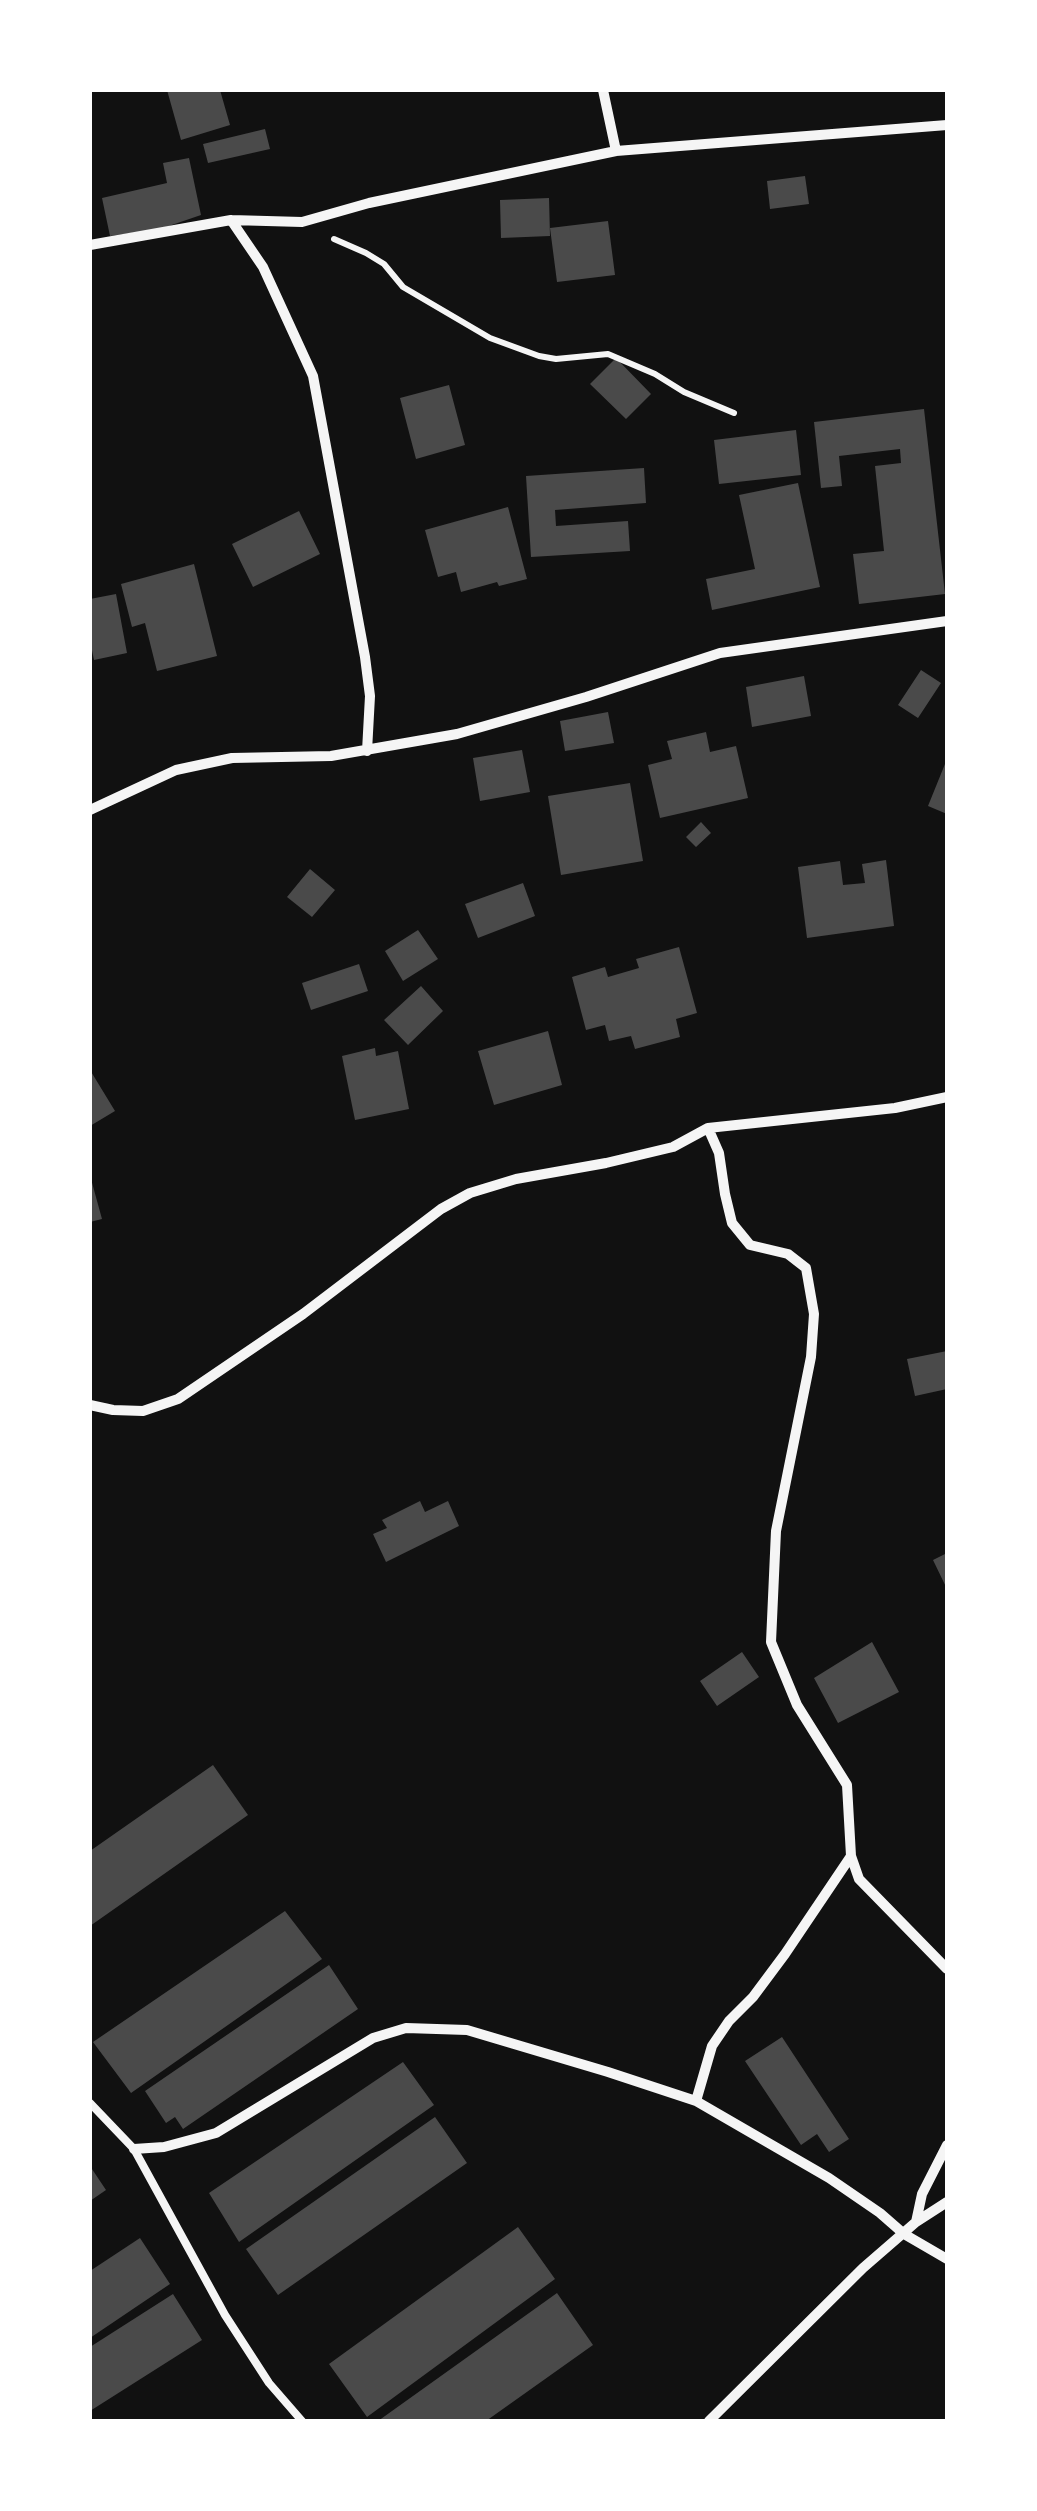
<!DOCTYPE html>
<html>
<head>
<meta charset="utf-8">
<style>
	body { margin:0 }
	#map { position:relative; width:1037px; height:2511px; overflow:hidden; background:#111; font-family:Ubuntu,sans-serif }
	canvas { display:block }
	.frame { position:absolute; inset:0; border:92px solid #fff; pointer-events:none }
</style>
</head>
<body>
<div id="map">
<canvas width="1037" height="2511"></canvas>
<div class="frame"></div>
</div>
<script>
const ctx = document.querySelector('canvas').getContext('2d');
ctx.lineJoin = 'round';
function paint(path, color) { ctx.fillStyle = color; ctx.fill(path, 'evenodd'); }
const poly = rows => new Path2D(rows.map(r => 'M' + r).join(''));
function strokePath(path, color, width, dash) { ctx.strokeStyle = color; ctx.lineWidth = width; ctx.lineCap = dash ? 'butt' : 'round'; ctx.setLineDash(dash || []); ctx.stroke(path); }
const building = poly([
	[167,90,220,90,230,125,181,140],
	[265,129,270,149,208,163,203,144],
	[189,158,201,215,160,229,110,236,102,198,167,183,163,163],
	[805,176,809,204,770,209,767,181],
	[549,198,550,236,501,238,500,200],
	[608,221,615,275,557,282,550,228],
	[616,358,651,394,626,419,590,384],
	[449,385,465,445,416,459,400,398],
	[924,409,945,594,859,604,853,554,884,551,875,466,901,463,900,449,839,456,842,486,821,488,814,422],
	[796,430,801,475,719,484,714,440],
	[644,468,646,503,555,510,556,526,628,521,630,551,531,557,526,476],
	[798,483,820,587,712,610,706,579,755,569,739,495],
	[508,507,527,579,499,586,497,582,461,592,456,572,438,577,425,530],
	[299,511,320,554,253,587,232,544],
	[194,564,217,656,157,671,145,623,132,627,121,584],
	[116,594,127,653,94,660,90,641,90,599],
	[921,670,941,683,918,718,898,705],
	[804,676,811,716,752,727,746,687],
	[608,712,614,743,565,751,560,721],
	[706,732,710,752,736,746,748,798,660,818,648,765,672,759,667,741],
	[522,750,530,792,480,801,473,758],
	[947,759,947,814,928,806],
	[630,783,643,861,561,875,548,796],
	[701,822,711,833,696,847,686,837],
	[886,860,894,926,807,938,798,867,840,861,843,885,865,883,862,864],
	[310,869,335,890,312,917,287,897],
	[523,883,535,916,478,938,465,904],
	[418,930,438,959,403,981,385,951],
	[679,947,697,1013,676,1019,680,1037,635,1049,631,1036,609,1041,605,1025,586,1030,572,977,605,967,608,977,639,968,636,959],
	[359,964,368,991,311,1010,302,983],
	[421,986,443,1011,408,1045,384,1020],
	[548,1031,562,1085,494,1105,478,1051],
	[375,1048,376,1056,398,1051,409,1109,355,1120,342,1056],
	[90,1070,115,1111,90,1126],
	[91,1179,102,1219,90,1222,90,1180],
	[947,1351,947,1389,915,1396,907,1359],
	[420,1501,425,1512,448,1501,459,1526,386,1562,373,1534,387,1528,382,1520],
	[947,1553,947,1589,933,1560],
	[872,1642,899,1692,838,1723,814,1678],
	[742,1652,759,1677,717,1706,700,1681],
	[213,1765,248,1815,90,1926,90,1851],
	[285,1911,322,1959,131,2093,93,2042],
	[329,1965,358,2009,183,2129,175,2117,166,2123,145,2091],
	[782,2037,849,2139,829,2152,817,2134,801,2145,745,2061],
	[403,2062,434,2105,239,2242,209,2193],
	[435,2117,467,2163,278,2295,246,2249],
	[90,2166,106,2190,90,2201],
	[518,2227,555,2279,367,2417,329,2364],
	[140,2238,170,2284,90,2338,90,2271],
	[557,2293,593,2345,486,2421,378,2421],
	[173,2294,202,2340,90,2411,90,2347]
]);
const path = poly([
	[334,239,366,253,384,264,403,287,490,338,539,356,556,359,608,354,655,374,684,392,734,413]
]);
const service = poly([
	[90,2103,134,2149,225,2315,269,2383,302,2421]
]);
const minor = poly([
	[603,90,616,151],
	[231,220,263,267,313,376,365,657,370,696,367,751],
	[90,245,231,220,302,222,369,203,616,151,947,125],
	[90,810,176,770,232,758,331,756,457,734,586,697,720,653,947,621],
	[708,1128,719,1153,725,1194,732,1223,750,1245,788,1254,806,1268,814,1314,811,1357,776,1531,771,1642,797,1705,847,1785,851,1856,859,1879,947,1969],
	[90,1405,113,1410,143,1411,178,1399,303,1314,441,1209,470,1193,516,1179,606,1163,673,1147,708,1128,895,1108,947,1097],
	[696,2101,712,2046,729,2021,753,1997,785,1954,851,1856],
	[134,2149,164,2147,216,2133,373,2038,406,2028,467,2030,608,2072,696,2101,829,2178,880,2213,904,2234,947,2259],
	[916,2222,922,2194,947,2145],
	[709,2421,863,2268,916,2222,947,2202]
]);
paint(building, '#4a4a4a');
strokePath(path, '#f5f5f5', 6);
strokePath(service, '#f5f5f5', 8);
strokePath(minor, '#f5f5f5', 10);
</script>
</body>
</html>
